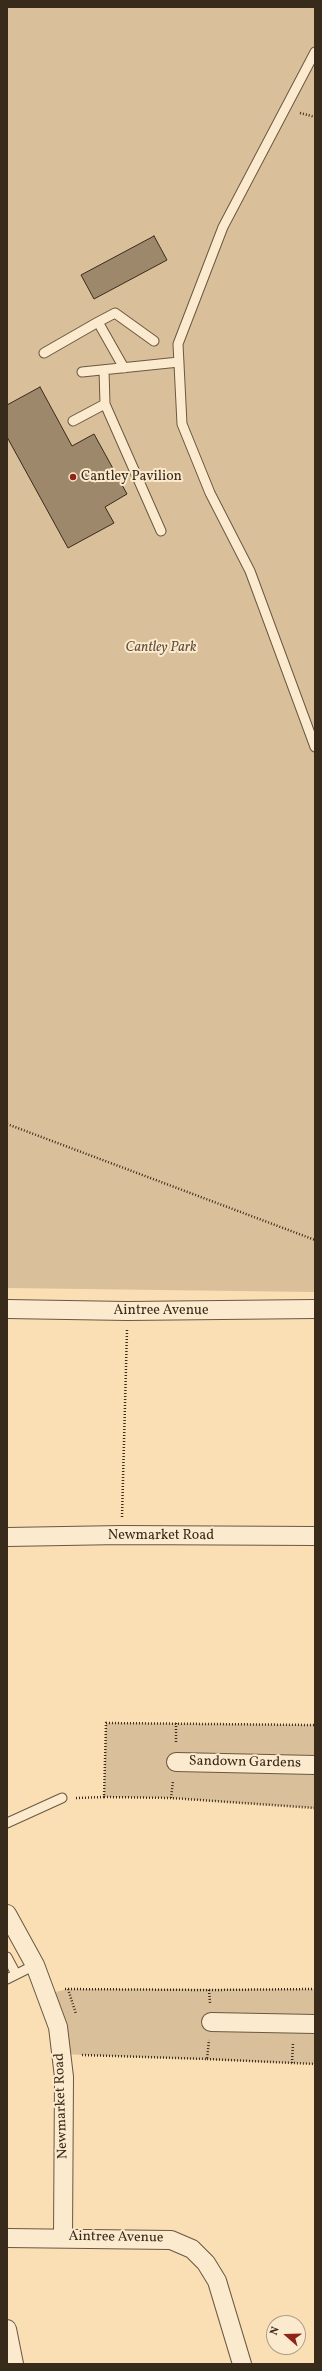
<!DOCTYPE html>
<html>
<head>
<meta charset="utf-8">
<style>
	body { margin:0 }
	#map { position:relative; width:322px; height:2371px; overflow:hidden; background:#fadeb4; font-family:Vollkorn,serif }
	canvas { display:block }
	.frame { position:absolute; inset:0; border:8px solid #392b1c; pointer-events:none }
	.north { position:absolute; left:266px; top:2315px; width:40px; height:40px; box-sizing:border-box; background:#fceace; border:1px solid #ae9e87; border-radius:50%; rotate:290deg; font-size:11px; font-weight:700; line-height:16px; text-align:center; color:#392b1c }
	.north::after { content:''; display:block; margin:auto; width:14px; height:18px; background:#8f2418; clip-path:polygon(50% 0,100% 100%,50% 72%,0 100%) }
</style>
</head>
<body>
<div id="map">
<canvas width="322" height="2371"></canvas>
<div class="frame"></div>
<div class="north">N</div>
</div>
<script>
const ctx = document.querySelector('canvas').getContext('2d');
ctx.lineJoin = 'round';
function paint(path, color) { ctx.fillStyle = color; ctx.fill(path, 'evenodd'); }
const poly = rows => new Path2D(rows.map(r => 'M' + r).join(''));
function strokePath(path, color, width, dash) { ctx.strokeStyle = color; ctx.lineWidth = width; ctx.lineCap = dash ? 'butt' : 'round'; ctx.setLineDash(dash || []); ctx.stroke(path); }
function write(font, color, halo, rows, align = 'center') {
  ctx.font = font + ' Vollkorn,serif'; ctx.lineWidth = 4; ctx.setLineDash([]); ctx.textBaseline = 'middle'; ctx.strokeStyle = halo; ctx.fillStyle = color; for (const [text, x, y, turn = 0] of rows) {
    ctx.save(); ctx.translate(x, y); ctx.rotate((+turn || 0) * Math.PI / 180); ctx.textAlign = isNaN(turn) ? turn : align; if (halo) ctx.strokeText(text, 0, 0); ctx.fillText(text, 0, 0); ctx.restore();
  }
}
const green = poly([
	[7,7,315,7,315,1292,7,1288],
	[106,1723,315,1725,315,1808,171,1798,104,1797],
	[68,1989,315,1989,315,2064,61,2054,47,1994]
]);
const building = poly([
	[154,236,167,260,94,299,81,275,154,236],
	[40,387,72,446,94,434,127,494,105,507,114,523,68,548,7,437,7,405,40,387]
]);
const path = poly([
	[300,113,315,117],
	[7,1124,315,1240],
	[122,1517,127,1330],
	[176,1742,176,1723],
	[104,1797,171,1798,315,1808],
	[76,1798,104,1797,106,1723,315,1725],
	[171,1798,173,1781],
	[65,1989,209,1990,210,2003],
	[68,1989,76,2014],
	[209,1990,315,1989],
	[82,2055,207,2059,209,2040],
	[207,2059,315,2064],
	[292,2063,293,2043]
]);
const service = poly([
	[315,52,223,227,178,344,182,424,210,493,250,571,315,747],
	[98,322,115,313,154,341],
	[44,353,98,322,124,368],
	[104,370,105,404,161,531],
	[82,372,179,362],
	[73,421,105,404],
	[7,1823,62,1798],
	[7,1957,16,1974],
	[7,1979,35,1965]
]);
const minor = poly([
	[7,1309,127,1311,315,1309],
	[7,1537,121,1535,315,1536],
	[176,1762,315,1765],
	[7,1914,35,1965,58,2027,64,2077,63,2237],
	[211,2022,315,2024],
	[7,2238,171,2240,192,2249,206,2263,217,2281,242,2364],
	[7,2329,14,2364]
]);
const markers = [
	[73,477,4,"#8f2418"]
];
const poiNames = [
	["Cantley Pavilion",81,477]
];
const parkNames = [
	["Cantley Park",161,648]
];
const streetNames = [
	["Aintree Avenue",161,1311],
	["Newmarket Road",161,1536],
	["Sandown Gardens",245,1763,1],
	["Newmarket Road",62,2106,-92],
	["Aintree Avenue",116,2238,1]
];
paint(green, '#d9c09a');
paint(building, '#9d886b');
strokePath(building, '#392b1c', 1);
strokePath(service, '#695842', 11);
strokePath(minor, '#695842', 20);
strokePath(path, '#392b1c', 2.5, [1, 2]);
strokePath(service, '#fceace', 9);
strokePath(minor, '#fceace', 18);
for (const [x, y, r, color] of markers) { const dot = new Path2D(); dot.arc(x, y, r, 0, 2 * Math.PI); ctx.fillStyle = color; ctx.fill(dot); strokePath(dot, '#fceace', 1.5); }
write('14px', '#392b1c', '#fceace', poiNames, 'left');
write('italic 14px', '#61503c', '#fceace', parkNames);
write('14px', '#392b1c', '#fceace', streetNames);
</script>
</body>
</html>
